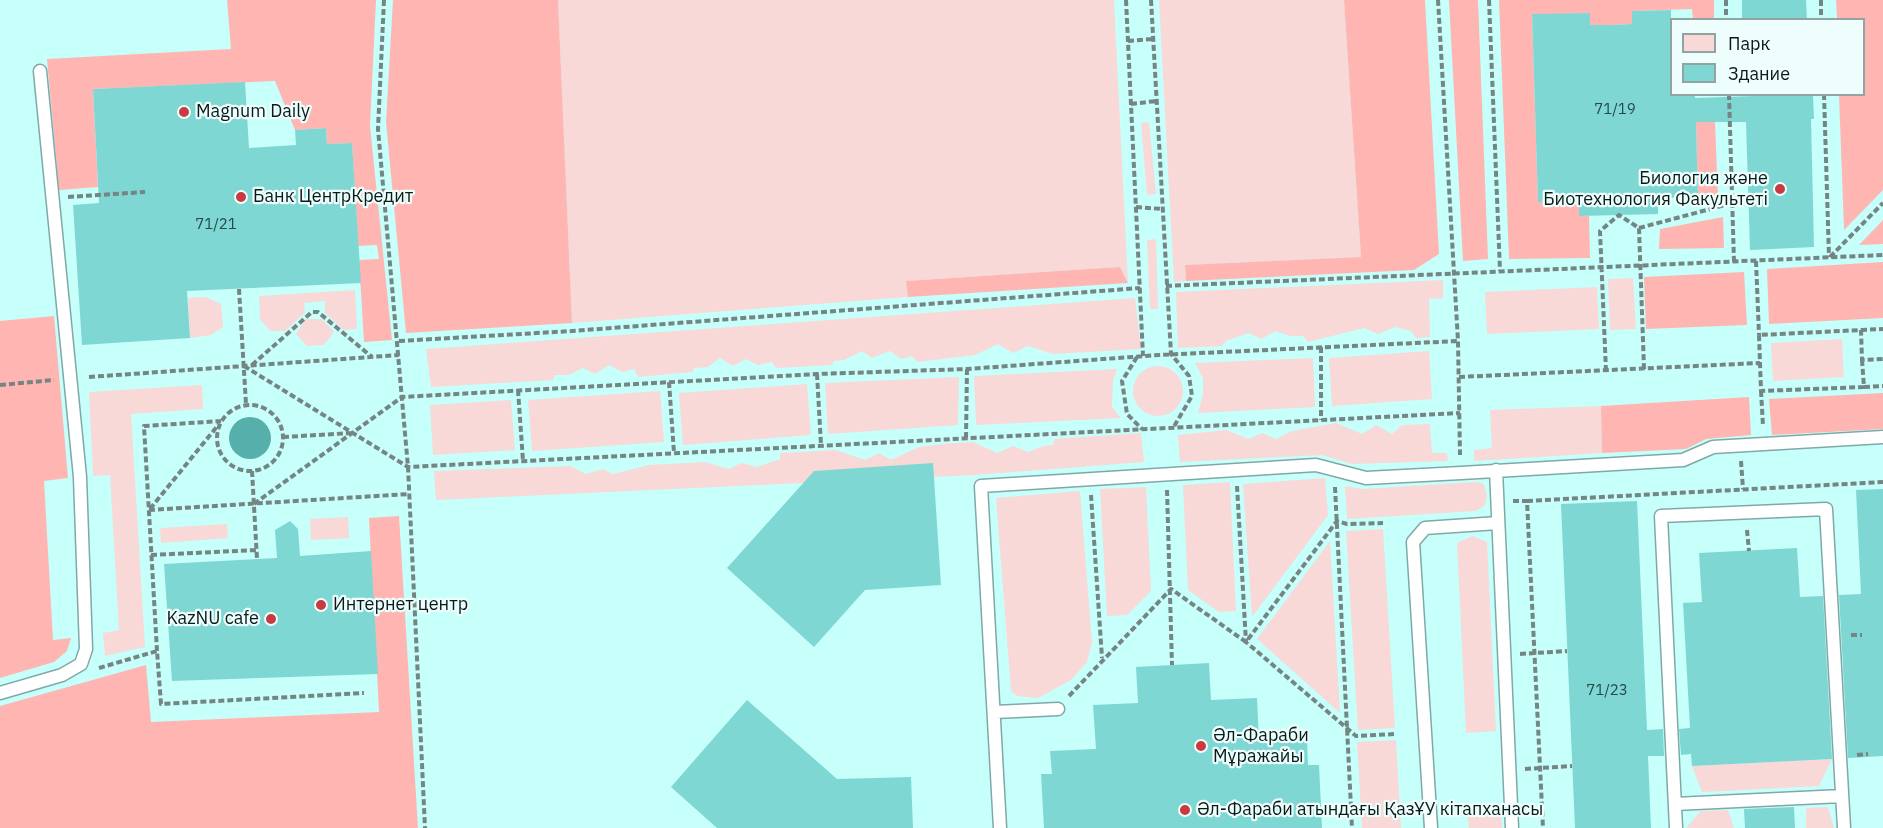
<!DOCTYPE html>
<html>
<head>
<meta charset="utf-8">
<style>
	body { margin:0 }
	#map { position:relative; width:1883px; height:828px; overflow:hidden; background:#edfefd; font-family:"IBM Plex Sans",sans-serif }
	canvas { display:block }
	.legend { position:absolute; left:1670px; top:18px; width:195px; height:78px; box-sizing:border-box; background:#edfefd; border:2px solid #92a3a2; margin:0; padding:8px 10px; list-style:none; font-size:18px; color:#091a19 }
	.legend li { display:flex; align-items:center; gap:12px; height:30px }
	.legend b { width:30px; border:2px solid #92a3a2 }
</style>
</head>
<body>
<div id="map">
<canvas width="1883" height="828"></canvas>
<ul class="legend">
<li><b style="height:16px;background:#f8d9d7"></b>Парк</li>
<li><b style="height:16px;background:#7fd7d3"></b>Здание</li>
</ul>
</div>
<script>
const ctx = document.querySelector('canvas').getContext('2d');
ctx.lineJoin = 'round';
function paint(path, color) { ctx.fillStyle = color; ctx.fill(path, 'evenodd'); }
const poly = rows => new Path2D(rows.map(r => 'M' + r).join(''));
function strokePath(path, color, width, dash) { ctx.strokeStyle = color; ctx.lineWidth = width; ctx.lineCap = dash ? 'butt' : 'round'; ctx.setLineDash(dash || []); ctx.stroke(path); }
function write(font, color, halo, rows, align = 'center') {
  ctx.font = font + ' "IBM Plex Sans",sans-serif'; ctx.lineWidth = 4.5; ctx.setLineDash([]); ctx.textBaseline = 'middle'; ctx.strokeStyle = halo; ctx.fillStyle = color; for (const [text, x, y, turn = 0] of rows) {
    ctx.save(); ctx.translate(x, y); ctx.rotate((+turn || 0) * Math.PI / 180); ctx.textAlign = isNaN(turn) ? turn : align; if (halo) ctx.strokeText(text, 0, 0); ctx.fillText(text, 0, 0); ctx.restore();
  }
}
const built = poly([
	[0,0,1883,0,1883,828,0,828],
	[1672,20,1864,20,1864,94,1672,94]
]);
const green = poly([
	[558,0,1114,0,1128,283,1120,267,907,281,908,297,572,323],
	[1159,0,1344,0,1361,257,1185,265,1186,281,1174,282],
	[1149,122,1156,194,1147,195,1141,123],
	[1156,239,1158,309,1150,309,1147,240],
	[1633,278,1636,329,1610,330,1608,279],
	[1443,280,1443,298,1429,299,1430,337,1416,338,1411,331,1395,327,1378,334,1364,328,1308,342,1303,336,1290,336,1276,331,1261,339,1248,333,1226,341,1222,346,1178,348,1176,292],
	[1597,287,1599,329,1487,334,1485,292],
	[355,290,357,329,344,330,325,313,325,301,304,303,305,313,285,331,270,331,260,319,259,296],
	[206,297,221,304,223,327,211,335,190,338,188,298],
	[1135,298,1141,349,1053,354,1028,346,1013,353,998,344,975,355,917,362,912,356,901,359,890,351,872,358,862,351,844,360,834,361,832,365,776,368,772,362,758,365,746,359,733,366,720,358,708,367,694,368,693,372,638,377,634,369,623,372,609,365,595,374,583,368,569,375,554,375,554,380,431,387,426,349],
	[306,319,322,319,334,332,324,345,307,346,296,334],
	[1842,339,1844,377,1773,381,1771,343],
	[1429,351,1432,399,1332,406,1329,358],
	[1313,358,1315,407,1198,413,1203,394,1203,378,1195,363],
	'1133 391a25 25 0 1 1 50 0a25 25 0 1 1-50 0Z',
	[1117,369,1113,380,1112,407,1121,418,976,425,974,376],
	[959,377,958,425,828,434,825,383],
	[807,384,811,435,683,445,679,393],
	[202,385,203,409,131,414,145,647,105,656,103,633,119,630,110,475,93,476,89,392],
	[660,391,664,442,532,451,528,400],
	[511,400,515,450,433,455,430,405],
	[1601,406,1602,453,1474,461,1474,450,1492,448,1490,410],
	[1336,423,1362,434,1376,425,1392,434,1402,425,1430,424,1432,453,1447,453,1448,461,1352,464,1322,455,1180,462,1178,435,1226,430,1249,439,1262,433,1276,439,1292,431],
	[1141,433,1144,462,975,475,436,500,434,471,570,466,586,474,603,469,613,474,649,465,705,462,729,469,741,463,757,467,780,459,780,453,836,450,865,460,879,453,891,460,919,447,943,444,973,442,997,453,1013,446,1028,452,1043,446,1053,445,1054,439],
	[1325,478,1328,515,1252,617,1243,484],
	[1230,482,1236,611,1219,612,1188,590,1183,485],
	[1477,482,1484,484,1487,496,1485,505,1476,511,1347,519,1345,486,1362,489],
	[1146,487,1151,591,1127,615,1107,616,1100,489],
	[1080,491,1092,642,1087,662,1071,680,1038,698,1017,696,1011,691,996,498],
	[348,517,349,538,311,540,310,519],
	[227,524,228,538,161,543,160,528],
	[1383,529,1395,728,1358,730,1346,531],
	[1472,536,1487,542,1496,731,1466,733,1457,543],
	[1330,541,1340,713,1257,639],
	[1396,740,1401,828,1362,828,1357,742],
	[1832,759,1819,786,1702,792,1692,766],
	[1501,807,1502,828,1469,828,1467,809],
	[1828,807,1834,828,1806,828,1806,808],
	[1728,810,1734,828,1686,828,1701,811]
]);
const forest = poly([
	[227,0,376,0,370,126,392,340,364,342,359,260,379,259,377,245,358,246,352,143,327,144,326,128,295,130,275,81,93,89,98,187,59,190,47,59,231,49],
	[393,0,558,0,572,323,406,333,386,122],
	[1344,0,1425,0,1439,254,1414,270,1186,281,1185,265,1361,257],
	[1449,0,1478,0,1488,259,1463,261],
	[1499,0,1714,0,1714,19,1693,19,1692,9,1633,11,1632,24,1611,25,1590,25,1590,13,1532,15,1538,201,1579,200,1579,216,1589,216,1590,258,1509,259],
	[1836,0,1883,0,1883,190,1844,230,1839,95,1864,94,1864,20,1837,19],
	[1696,122,1715,122,1718,196,1698,197],
	[1723,217,1724,248,1659,249,1660,229],
	[1883,220,1883,244,1859,245],
	[1883,262,1883,318,1769,324,1767,269],
	[1120,267,1128,283,908,297,906,281],
	[1744,272,1747,325,1646,329,1644,277],
	[54,316,68,478,44,481,53,640,71,638,67,651,54,662,0,678,0,321],
	[1883,393,1883,429,1772,435,1769,399],
	[1749,397,1751,435,1706,439,1686,449,1602,453,1601,406],
	[399,516,418,828,0,828,0,706,146,665,151,722,379,712,369,518]
]);
const water = poly([
	'229 438a21 21 0 1 1 42 0a21 21 0 1 1-42 0Z'
]);
const building = poly([
	[1742,0,1806,0,1807,20,1742,20],
	[1671,10,1671,94,1695,94,1695,98,1813,94,1814,119,1811,119,1814,247,1750,250,1746,122,1696,122,1698,197,1658,198,1658,214,1579,216,1579,200,1538,202,1532,14,1590,13,1590,25,1611,25,1632,24,1632,11],
	[245,82,249,148,296,145,295,130,326,128,327,144,352,143,361,283,187,291,190,338,82,345,73,205,99,203,93,89],
	[933,463,941,585,865,590,814,647,727,568,814,471],
	[1883,489,1883,756,1848,758,1839,595,1861,594,1856,490],
	[1637,501,1647,730,1663,729,1664,756,1648,756,1651,828,1575,828,1561,504],
	[290,521,298,529,300,556,371,551,378,674,172,681,164,564,277,558,275,530],
	[1797,548,1800,597,1823,596,1832,759,1692,766,1691,754,1681,755,1679,729,1690,728,1683,603,1702,602,1699,553],
	[1209,663,1211,700,1257,698,1259,742,1307,740,1308,765,1319,765,1322,828,1044,828,1041,774,1052,774,1050,751,1096,749,1093,705,1138,703,1136,667],
	[747,700,837,779,911,777,913,828,717,828,671,787],
	[1794,807,1795,828,1745,828,1744,809]
]);
const path = poly([
	[384,0,378,129,408,467,425,828],
	[1126,0,1143,356],
	[1151,0,1171,354,1189,376,1192,396,1173,428],
	[1438,0,1458,341,1460,455],
	[1489,0,1500,271],
	[1726,0,1726,20],
	[1821,0,1821,20],
	[1128,41,1153,39],
	[1729,94,1734,262],
	[1824,94,1829,257],
	[1131,104,1156,101],
	[68,197,145,192],
	[1136,207,1162,209],
	[1639,228,1733,203],
	[1830,257,1883,203],
	[1756,261,1759,335],
	[1166,286,1883,255],
	[239,289,246,404],
	[1861,330,1883,329],
	[399,341,572,331,1140,288],
	[1321,347,1321,420],
	[1137,357,1122,381,1127,414,1142,429],
	[1862,360,1864,387,1761,391,1759,335,1861,330,1862,360,1883,359],
	[252,365,312,312,318,312,372,357],
	[244,366,408,467,1460,413],
	[1606,371,1600,231,1619,215,1639,228,1644,369],
	[817,374,821,445],
	[89,377,399,355],
	[1459,377,1760,363],
	[669,382,674,453],
	[0,385,54,380],
	[1864,387,1883,386],
	[518,390,523,461],
	[1761,391,1763,426],
	'217 438a33 33 0 1 1 66 0a33 33 0 1 1-66 0Z',
	[283,437,352,433],
	[966,438,967,369],
	[1741,461,1743,489],
	[252,471,257,559],
	[1237,486,1246,642,1356,736,1396,734],
	[1335,487,1352,828],
	[1167,490,1172,665],
	[1091,495,1102,658],
	[1513,501,1527,501,1543,828],
	[1527,501,1883,482],
	[254,504,402,397,817,374,967,369,1159,355,1458,341],
	[150,509,219,424],
	[149,510,409,494],
	[1747,530,1749,551],
	[151,555,257,550],
	[1851,635,1862,635],
	[157,651,144,426,221,421],
	[1520,654,1567,651],
	[99,668,157,651,161,704,364,693],
	[1069,696,1171,589,1246,642,1337,521,1347,524,1383,523],
	[1857,755,1868,754],
	[1525,769,1572,766]
]);
const service = poly([
	[1496,470,1512,828],
	[0,693,62,675,81,664,86,649,80,477,40,71],
	[995,712,1058,709],
	[1675,804,1842,796],
	[1000,828,981,486,1316,465,1366,478,1461,473,1683,460,1713,447,1883,437],
	[1431,828,1413,542,1425,528,1498,523],
	[1676,828,1661,516,1826,509,1844,828]
]);
const markers = [
	[184,112,6,"#c93a41"],
	[1780,189,6,"#c93a41"],
	[241,197,6,"#c93a41"],
	[321,605,6,"#c93a41"],
	[271,619,6,"#c93a41"],
	[1201,746,6,"#c93a41"],
	[1185,810,6,"#c93a41"]
];
const numberNames = [
	["71/19",1615,110],
	["71/21",216,225],
	["71/23",1607,691]
];
const poiNames = [
	["Magnum Daily",196,112],
	["Биология және",1768,179,"right"],
	["Биотехнология Факультеті",1768,200,"right"],
	["Банк ЦентрКредит",253,197],
	["Интернет центр",333,605],
	["KazNU cafe",259,619,"right"],
	["Әл-Фараби",1213,736],
	["Мұражайы",1213,757],
	["Әл-Фараби атындағы ҚазҰУ кітапханасы",1197,810]
];
paint(built, '#c7fffb');
paint(green, '#f8d9d7');
paint(forest, '#ffb6b2');
paint(water, '#57afac');
paint(building, '#7fd7d3');
strokePath(service, '#7fa9a7', 15);
strokePath(path, '#748584', 4, [6, 3]);
strokePath(service, '#fff', 12);
for (const [x, y, r, color] of markers) { const dot = new Path2D(); dot.arc(x, y, r, 0, 2 * Math.PI); ctx.fillStyle = color; ctx.fill(dot); strokePath(dot, '#edfefd', 2); }
write('15px', '#264948', null, numberNames);
write('18px', '#091a19', '#edfefd', poiNames, 'left');
</script>
</body>
</html>
